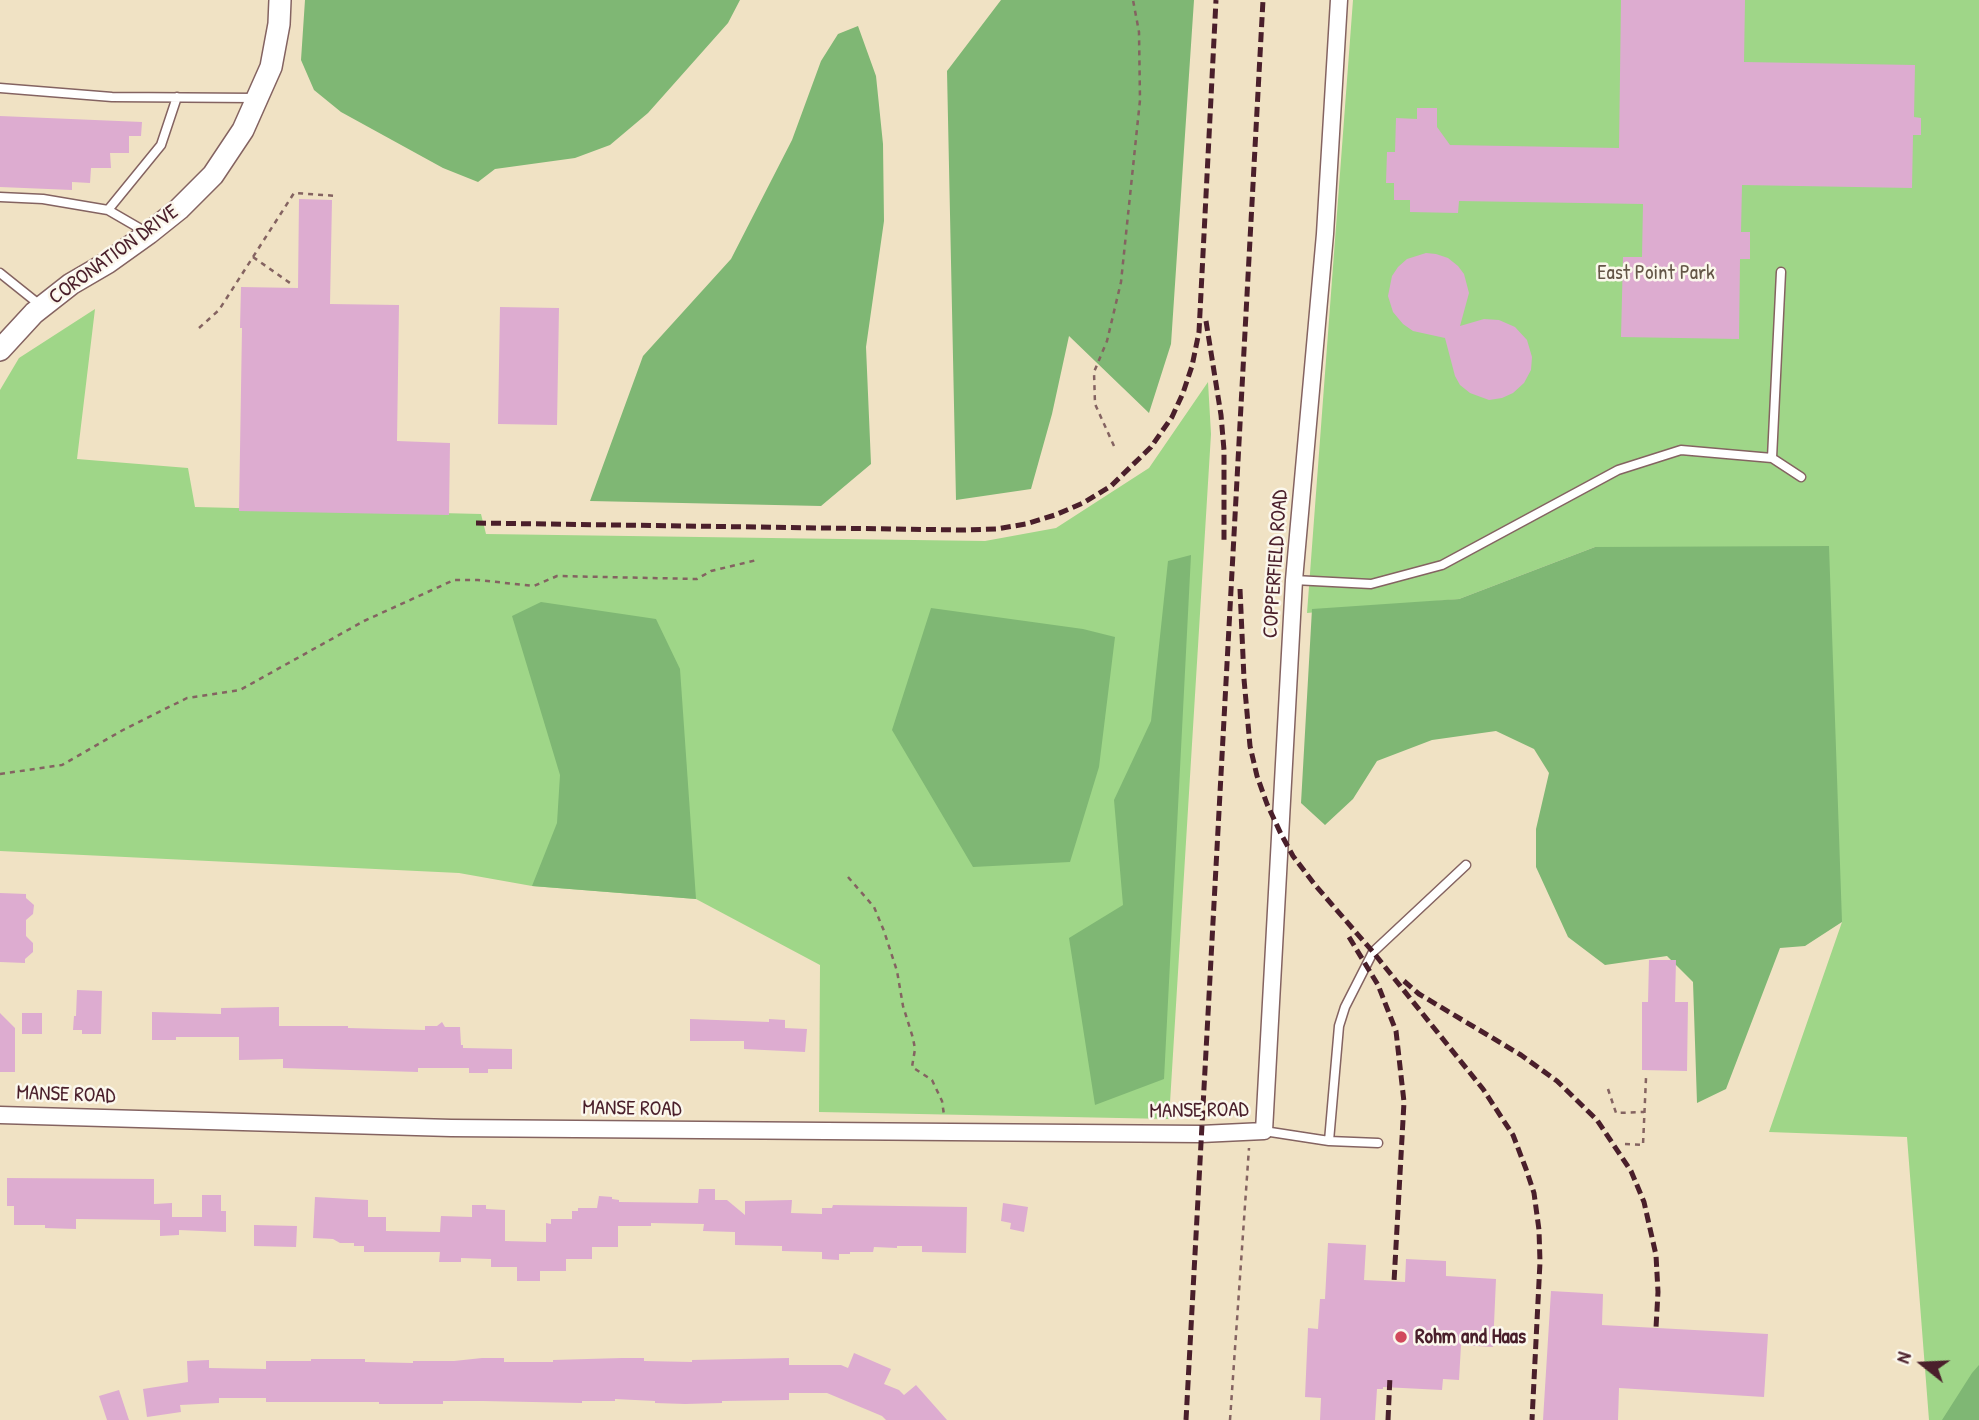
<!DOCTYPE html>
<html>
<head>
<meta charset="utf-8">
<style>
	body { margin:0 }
	#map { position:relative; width:1979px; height:1420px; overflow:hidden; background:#f0e2c4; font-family:"Patrick Hand",sans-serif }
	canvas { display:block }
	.north { position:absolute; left:1888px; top:1329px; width:70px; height:70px; -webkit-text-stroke:5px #fbf7ec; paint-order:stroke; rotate:288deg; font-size:19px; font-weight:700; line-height:28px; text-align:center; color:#4a1f2b }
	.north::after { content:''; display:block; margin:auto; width:24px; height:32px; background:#4a1f2b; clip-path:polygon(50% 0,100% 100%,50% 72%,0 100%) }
</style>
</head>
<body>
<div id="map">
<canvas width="1979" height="1420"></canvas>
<div class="north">N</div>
</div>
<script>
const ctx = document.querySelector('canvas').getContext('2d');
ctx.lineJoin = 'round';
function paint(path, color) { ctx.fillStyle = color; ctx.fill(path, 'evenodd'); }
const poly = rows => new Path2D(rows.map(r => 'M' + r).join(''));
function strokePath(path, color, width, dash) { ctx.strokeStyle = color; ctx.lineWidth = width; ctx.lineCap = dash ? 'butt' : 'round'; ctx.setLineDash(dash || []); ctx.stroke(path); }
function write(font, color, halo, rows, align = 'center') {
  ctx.font = font + ' "Patrick Hand",sans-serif'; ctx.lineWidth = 5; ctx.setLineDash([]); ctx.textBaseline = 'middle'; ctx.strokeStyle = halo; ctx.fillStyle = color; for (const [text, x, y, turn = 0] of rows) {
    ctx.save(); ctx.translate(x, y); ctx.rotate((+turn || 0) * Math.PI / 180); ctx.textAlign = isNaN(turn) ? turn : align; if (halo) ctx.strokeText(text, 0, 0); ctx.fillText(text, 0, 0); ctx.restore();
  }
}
const green = poly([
	[1353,0,1979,0,1979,1420,1929,1420,1907,1137,1769,1132,1842,922,1595,547,1459,599,1307,613],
	[95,309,77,459,188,468,195,507,481,514,486,534,985,541,1056,528,1149,468,1208,382,1211,434,1169,1119,819,1112,820,965,696,899,532,886,459,873,0,851,0,390,19,358]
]);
const forest = poly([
	[305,0,740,0,728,23,648,113,610,145,575,158,495,169,478,182,443,168,341,112,314,90,301,60],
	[1001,0,1194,0,1171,344,1149,413,1069,336,1052,414,1031,489,956,500,947,71],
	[858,26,876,76,883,144,884,221,866,347,871,464,821,506,590,501,643,356,731,259,792,140,821,61,838,34],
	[1829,546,1842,922,1805,946,1780,948,1726,1089,1697,1103,1693,982,1667,956,1605,965,1568,937,1536,867,1536,829,1549,773,1534,749,1496,731,1432,740,1377,761,1353,799,1325,825,1301,803,1312,609,1459,599,1595,547],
	[1191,555,1164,1079,1095,1105,1069,938,1123,905,1114,800,1151,721,1168,561],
	[541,602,656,619,680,669,696,899,532,886,557,823,560,775,512,616],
	[931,608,1083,629,1115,637,1099,767,1070,862,973,867,892,730],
	[1979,1365,1979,1420,1942,1420,1972,1373]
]);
const building = poly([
	[1621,0,1745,0,1744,62,1915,65,1914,117,1921,118,1921,135,1913,135,1912,188,1742,185,1741,232,1750,232,1750,259,1740,259,1739,339,1621,337,1623,257,1642,257,1643,204,1459,201,1458,213,1410,212,1410,200,1394,200,1394,183,1386,183,1387,152,1395,152,1396,118,1417,119,1417,108,1437,108,1437,127,1450,145,1619,148],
	[0,116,142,122,141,136,129,136,129,153,110,153,111,168,91,168,90,183,72,182,72,190,0,187],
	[299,199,332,200,330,304,399,305,397,441,450,443,449,515,239,511,242,328,240,328,241,287,298,288],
	[1426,253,1436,254,1448,258,1458,266,1464,274,1469,293,1460,326,1484,319,1499,320,1515,327,1527,340,1532,357,1531,370,1524,383,1513,393,1502,398,1489,400,1470,393,1460,385,1455,376,1445,338,1413,331,1403,324,1393,312,1388,296,1392,276,1398,267,1407,259],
	[500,307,559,308,557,425,498,424],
	[0,893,26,894,26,898,34,905,33,914,26,920,26,936,33,943,33,952,25,959,25,963,0,962],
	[1649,960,1676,960,1675,1002,1688,1002,1687,1071,1642,1070,1642,1002,1648,1002],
	[77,990,102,991,101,1034,82,1034,82,1030,73,1030,74,1016,76,1016],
	[279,1007,279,1026,348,1026,348,1028,425,1030,425,1026,437,1026,442,1022,445,1027,460,1027,461,1045,463,1045,463,1048,512,1049,512,1069,488,1069,488,1073,469,1073,469,1068,418,1068,418,1072,283,1068,283,1059,239,1060,239,1037,176,1037,176,1040,152,1040,152,1012,221,1014,221,1008],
	[0,1013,15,1028,15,1072,0,1072],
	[22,1013,42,1013,42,1034,22,1034],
	[690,1019,769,1022,769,1019,785,1020,785,1028,807,1029,805,1052,744,1049,744,1041,690,1041],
	[7,1178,154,1179,154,1204,172,1203,172,1217,202,1217,202,1195,221,1195,221,1211,226,1211,226,1232,179,1230,179,1235,160,1236,160,1220,76,1219,76,1229,45,1228,45,1225,14,1225,14,1206,7,1206],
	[699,1189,715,1189,715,1200,727,1200,745,1215,745,1201,792,1200,791,1213,822,1214,822,1208,832,1208,833,1205,967,1207,966,1253,922,1252,922,1246,897,1246,897,1248,874,1247,873,1252,850,1252,850,1254,839,1254,839,1260,822,1259,822,1252,782,1251,782,1246,735,1245,735,1232,703,1231,704,1224,651,1223,651,1226,618,1226,618,1247,592,1247,592,1259,566,1259,566,1271,540,1271,540,1281,517,1281,517,1267,491,1267,491,1259,461,1258,461,1262,439,1262,440,1252,364,1252,364,1246,354,1246,354,1243,340,1243,333,1239,313,1238,315,1197,368,1200,368,1217,386,1217,386,1231,440,1232,441,1216,472,1217,472,1205,486,1205,486,1209,505,1210,505,1241,546,1242,546,1223,551,1224,551,1219,572,1219,572,1211,578,1211,578,1208,597,1208,599,1196,612,1197,612,1199,619,1200,619,1202,698,1203],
	[1003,1203,1028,1207,1024,1232,1010,1229,1011,1223,1001,1221],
	[254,1225,297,1226,296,1247,254,1246],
	[1328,1243,1366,1245,1364,1280,1405,1282,1406,1259,1446,1261,1446,1276,1496,1279,1493,1347,1461,1345,1459,1380,1443,1379,1442,1390,1383,1387,1383,1389,1377,1389,1375,1420,1320,1420,1321,1398,1305,1397,1308,1328,1318,1329,1320,1299,1325,1299],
	[1551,1291,1603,1294,1602,1325,1768,1334,1764,1397,1619,1388,1618,1420,1543,1420],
	[854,1353,891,1369,884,1384,899,1390,904,1395,916,1385,947,1420,886,1420,882,1416,827,1393,789,1393,789,1400,722,1401,722,1403,685,1404,655,1403,655,1401,615,1399,615,1401,582,1401,582,1403,483,1401,443,1401,443,1404,379,1404,379,1402,266,1402,266,1398,219,1398,219,1403,180,1405,181,1412,147,1417,143,1389,188,1382,187,1361,209,1360,209,1368,266,1369,266,1361,311,1361,311,1359,365,1359,365,1362,413,1363,413,1361,454,1361,482,1358,504,1358,504,1362,553,1362,553,1360,622,1358,644,1358,644,1361,692,1362,692,1360,789,1358,789,1365,841,1365,848,1368],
	[119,1390,129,1420,107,1420,99,1396]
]);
const path = poly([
	[253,257,290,283],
	[199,328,219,310,294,193,338,196],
	[1114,446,1095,404,1094,372,1107,341,1121,282,1140,100,1139,32,1133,0],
	[0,774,62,765,123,730,187,698,240,690,364,621,454,580,478,580,534,586,557,576,697,579,711,571,757,560],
	[848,877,874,907,884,931,897,971,903,1006,913,1038,915,1049,912,1067,932,1080,942,1101,944,1115],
	[1608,1089,1616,1113,1644,1112],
	[1625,1144,1643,1145,1646,1078],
	[1230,1420,1249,1148]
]);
const lane = poly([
	[0,88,112,97,256,98],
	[0,197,43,199,108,210,146,232],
	[108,210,161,145,177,97],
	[0,273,40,305],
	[1772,458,1801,477],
	[1294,580,1371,584,1442,565,1618,470,1681,450,1772,458,1781,272],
	[1264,1131,1329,1141,1339,1026,1345,1007,1373,952,1466,865],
	[1329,1141,1378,1143]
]);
const street = poly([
	[0,1115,451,1128,1201,1134,1264,1131,1294,580,1325,234,1339,0]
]);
const secondary = poly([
	[0,350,34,313,71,284,107,263,149,233,179,209,213,175,243,130,271,67,279,24,280,0]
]);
const rail = poly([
	[1206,321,1221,415,1224,450,1224,540],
	[476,523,964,530,996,529,1026,524,1055,515,1083,503,1111,486,1151,447,1172,417,1183,393,1192,366,1199,332,1216,0],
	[1240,589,1244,679,1250,746,1257,776,1267,804,1281,834,1293,856,1315,885,1373,952,1483,1089,1513,1135,1526,1169,1534,1193,1539,1230,1540,1262,1532,1420],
	[1349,937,1378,985,1396,1031,1404,1102,1394,1282],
	[1404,981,1419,994,1521,1055,1557,1081,1597,1120,1631,1171,1644,1202,1656,1255,1658,1292,1656,1328],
	[1186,1420,1263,0],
	[1388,1420,1390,1376]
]);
const markers = [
	[1401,1337,7,"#d1495b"]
];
const streetNames = [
	["CORONATION DRIVE",114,255,-36],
	["COPPERFIELD ROAD",1276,564,-86],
	["MANSE ROAD",66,1095,2],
	["MANSE ROAD",632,1109,1],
	["MANSE ROAD",1199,1111,-1]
];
const parkNames = [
	["East Point Park",1656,273]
];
const poiNames = [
	["Rohm and Haas",1415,1337]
];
paint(green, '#9fd688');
paint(forest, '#7fb774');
paint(building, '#ddacd0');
strokePath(lane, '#846361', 11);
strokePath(street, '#846361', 19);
strokePath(secondary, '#846361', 24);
strokePath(path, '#846361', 2.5, [5, 5]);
strokePath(lane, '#fff', 8);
strokePath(street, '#fff', 16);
strokePath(secondary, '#fff', 21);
strokePath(rail, '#4a1f2b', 5, [10, 5]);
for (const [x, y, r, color] of markers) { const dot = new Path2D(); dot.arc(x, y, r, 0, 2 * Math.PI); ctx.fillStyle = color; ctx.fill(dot); strokePath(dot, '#fbf7ec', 2.5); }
write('21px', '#4a1f2b', '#fbf7ec', streetNames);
write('21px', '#645647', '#fbf7ec', parkNames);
write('bold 21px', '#4a1f2b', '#fbf7ec', poiNames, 'left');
</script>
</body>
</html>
